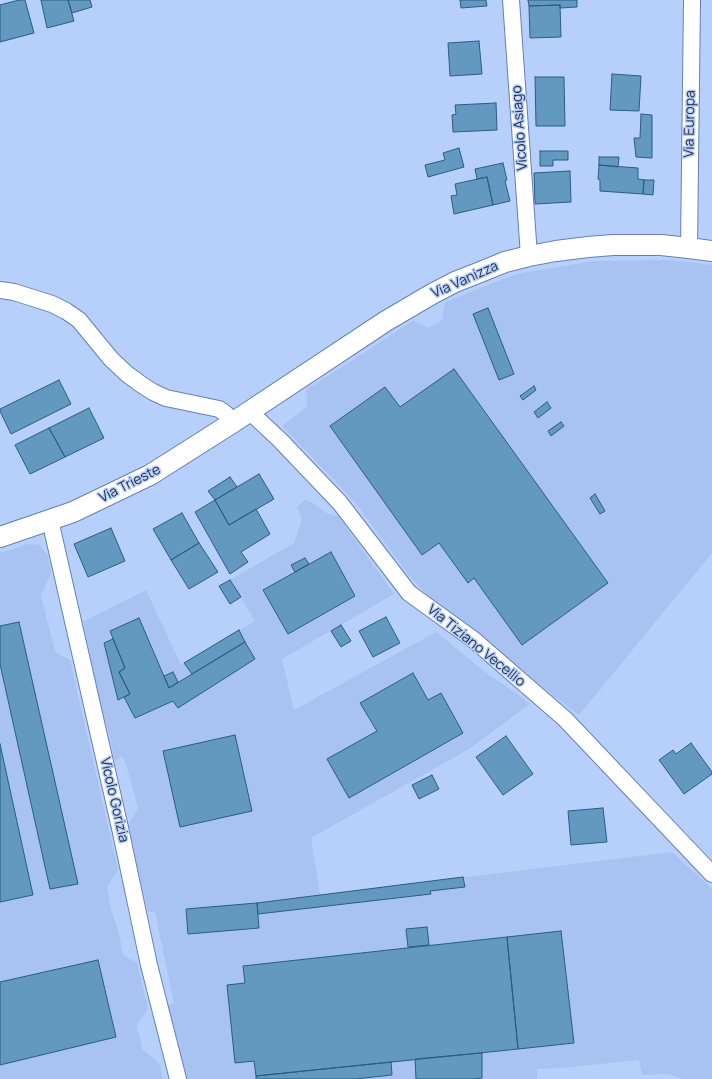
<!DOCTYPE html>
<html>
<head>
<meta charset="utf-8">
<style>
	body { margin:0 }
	canvas { display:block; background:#b7cffb }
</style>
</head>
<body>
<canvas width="712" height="1079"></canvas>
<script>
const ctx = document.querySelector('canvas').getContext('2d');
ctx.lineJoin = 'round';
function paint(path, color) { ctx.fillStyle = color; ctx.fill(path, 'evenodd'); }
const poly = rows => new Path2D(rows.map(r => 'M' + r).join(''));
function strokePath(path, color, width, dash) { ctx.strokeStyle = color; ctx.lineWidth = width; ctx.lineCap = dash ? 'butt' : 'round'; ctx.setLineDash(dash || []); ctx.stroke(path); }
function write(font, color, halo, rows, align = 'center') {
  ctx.font = font + ' Manrope,sans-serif'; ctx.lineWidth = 3; ctx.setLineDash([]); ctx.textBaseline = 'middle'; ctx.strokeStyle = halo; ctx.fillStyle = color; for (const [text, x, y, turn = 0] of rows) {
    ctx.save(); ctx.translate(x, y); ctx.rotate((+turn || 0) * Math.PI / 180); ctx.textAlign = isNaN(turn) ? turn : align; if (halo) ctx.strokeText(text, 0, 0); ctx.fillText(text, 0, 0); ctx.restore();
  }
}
const built = poly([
	[671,260,712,265,712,553,579,715,457,621,430,598,408,574,357,505,336,482,282,426,307,407,306,390,413,321,428,328,442,320,445,302,516,274,594,261],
	[305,500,312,502,326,513,338,516,394,594,282,659,294,710,436,632,489,675,509,688,530,704,469,749,311,838,320,895,672,852,712,889,712,1079,683,1079,668,1074,642,1075,639,1060,561,1068,537,1069,537,1079,183,1079,166,1005,174,1004,155,912,148,912,128,825,138,808,127,767,122,756,115,761,109,733,101,708,83,622,146,590,181,665,255,621,230,580,294,543,302,519,297,507],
	[28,544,40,545,48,556,51,572,41,596,55,652,70,660,118,870,107,887,112,913,119,933,123,955,137,963,148,1008,137,1025,142,1049,160,1064,163,1079,0,1079,0,553]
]);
const building = poly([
	[19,0,25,0,34,33,0,42,0,5,19,0],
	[41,0,68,0,74,21,47,28,41,0],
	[68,0,90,0,92,7,72,13,68,0],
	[460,0,486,0,487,6,461,8,460,0],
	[528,0,577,0,577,7,560,8,560,5,529,6,528,0],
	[560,5,561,37,530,38,529,6,560,5],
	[479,41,482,74,450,76,448,43,479,41],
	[612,74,641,76,639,111,610,110,612,74],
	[535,77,564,77,565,126,536,126,535,77],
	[496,103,497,130,453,132,452,115,456,114,455,105,496,103],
	[641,114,652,115,652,158,636,157,634,138,640,138,641,114],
	[459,148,464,167,428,177,425,165,445,160,443,153,459,148],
	[540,151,568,151,568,160,553,160,553,166,540,166,540,151],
	[599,157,619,157,618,167,599,165,599,157],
	[503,163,507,180,505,181,510,201,493,205,487,177,477,179,475,169,503,163],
	[599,165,638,168,638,179,644,180,643,194,600,191,600,180,598,179,599,165],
	[570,171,571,202,535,204,534,173,570,171],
	[487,177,493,205,454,214,451,196,457,195,455,184,487,177],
	[644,180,654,180,653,195,643,194,644,180],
	[488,308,514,374,499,380,473,314,488,308],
	[454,369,608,583,522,645,474,578,468,583,439,543,422,555,330,426,385,387,400,407,454,369],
	[59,380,71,404,11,434,0,411,0,409,59,380],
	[534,386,536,390,523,400,520,396,534,386],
	[547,402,551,408,538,418,534,412,547,402],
	[89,408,104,438,65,457,49,428,89,408],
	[561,422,564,426,551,436,548,431,561,422],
	[49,428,65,457,30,474,15,445,49,428],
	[259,474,274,499,229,525,215,500,259,474],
	[230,477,237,487,215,500,208,491,230,477],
	[595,494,605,511,600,514,590,498,595,494],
	[215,500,229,525,256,509,270,534,241,552,248,562,230,574,195,512,215,500],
	[182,513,199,543,171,560,153,529,182,513],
	[111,528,125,561,88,577,74,544,111,528],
	[199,543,218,572,189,589,171,560,199,543],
	[331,552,355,596,288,634,263,590,331,552],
	[305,558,309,564,295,572,291,565,305,558],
	[230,580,241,597,230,604,219,586,230,580],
	[386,617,400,643,373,657,359,631,386,617],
	[139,618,169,688,245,642,255,659,178,708,173,701,135,718,124,697,130,694,119,672,125,668,110,631,139,618],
	[19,622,78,884,50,889,0,664,0,626,19,622],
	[341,625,351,641,341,647,331,631,341,625],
	[239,630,245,642,192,674,184,663,239,630],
	[113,639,125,668,119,672,130,694,118,700,104,643,113,639],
	[173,672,178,682,169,688,164,676,173,672],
	[413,673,428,700,441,693,463,733,349,798,327,759,377,731,360,703,413,673],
	[235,735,252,811,180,827,163,751,235,735],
	[506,736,533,774,503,795,476,757,506,736],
	[691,743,712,772,712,774,684,794,659,760,673,750,676,754,691,743],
	[0,744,33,895,0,902,0,744],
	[432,775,439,789,419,799,412,785,432,775],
	[603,808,607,842,571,845,568,811,603,808],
	[463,877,465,887,430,891,431,894,258,914,257,903,463,877],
	[257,903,259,928,188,934,186,909,257,903],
	[427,927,429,945,408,947,406,929,427,927],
	[561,931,574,1043,518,1049,507,937,561,931],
	[507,937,518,1049,256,1076,254,1061,235,1063,227,985,245,983,243,966,507,937],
	[98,960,116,1037,0,1065,0,982,98,960],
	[482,1053,482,1078,474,1079,416,1079,415,1059,482,1053],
	[391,1062,392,1075,355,1079,256,1079,256,1076,391,1062]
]);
const minor = poly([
	[511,0,529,256],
	[689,248,692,0],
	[0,290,14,292,52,304,66,311,79,320,111,359,127,374,142,385,153,392,166,398,219,409,226,414,232,423],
	[249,411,280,440,340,503,409,593,474,640,565,719,712,874],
	[50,520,120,828,149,965,178,1079]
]);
const tertiary = poly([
	[0,537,73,512,150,475,232,423,386,321,432,294,455,282,483,271,505,262,529,256,556,251,588,247,613,245,661,245,689,248,712,251]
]);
const streetNames = [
	["Via Europa",690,124,-89],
	["Vicolo Asiago",520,128,-94],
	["Via Vanizza",465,280,-24],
	["Via Trieste",130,484,-27],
	["Via Tiziano Vecellio",476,646,39],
	["Vicolo Gorizia",114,800,77]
];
paint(built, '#a8c2f1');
paint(building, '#6398c1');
strokePath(building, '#285d83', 1);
strokePath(minor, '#6580b3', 18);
strokePath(tertiary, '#6580b3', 22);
strokePath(minor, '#fff', 16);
strokePath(tertiary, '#fff', 20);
write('14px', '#273348', '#b7cffb', streetNames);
</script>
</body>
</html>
